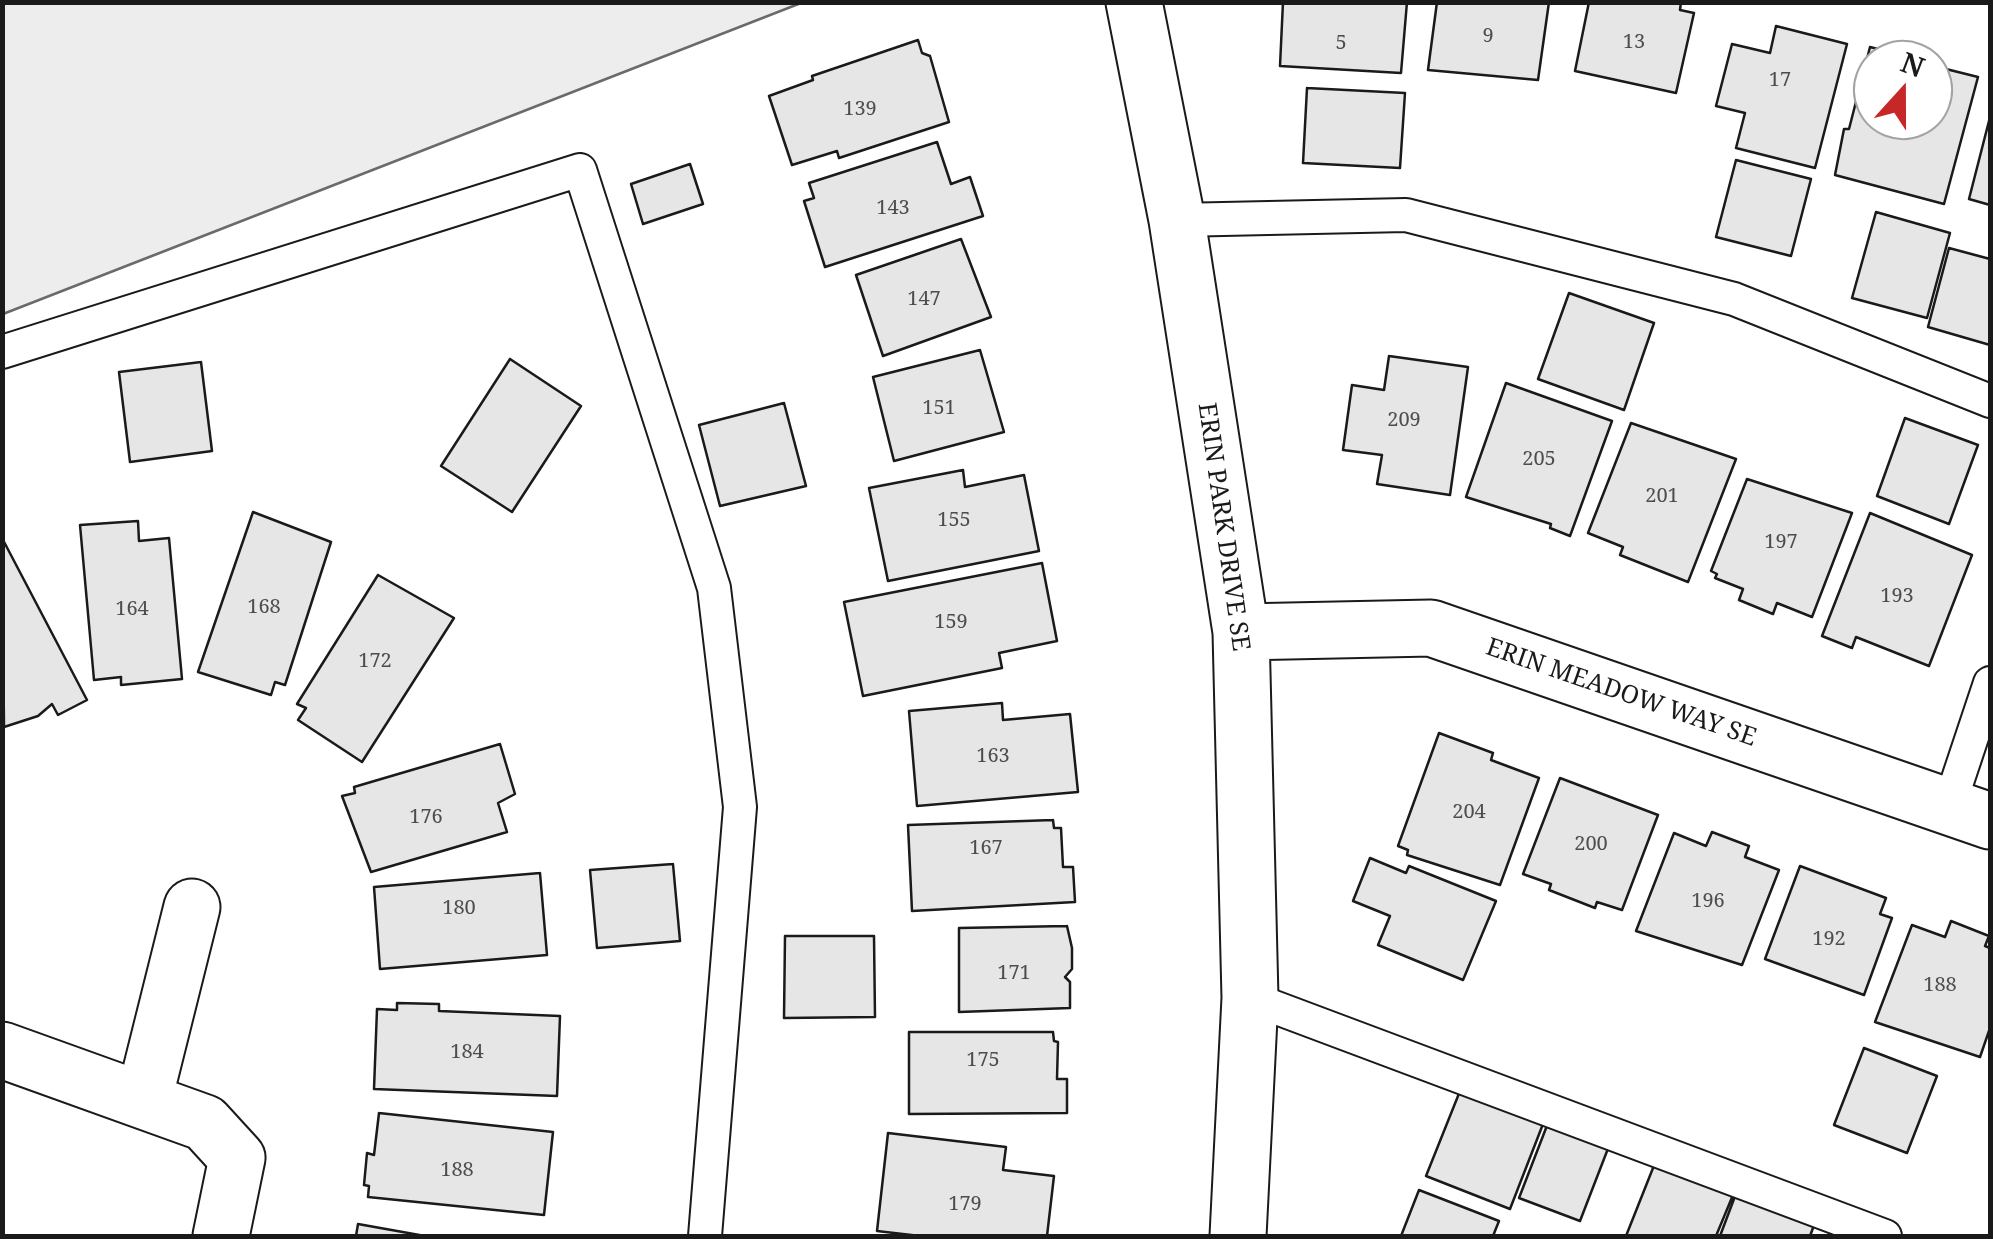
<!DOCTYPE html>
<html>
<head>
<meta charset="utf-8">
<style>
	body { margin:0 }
	#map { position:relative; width:1993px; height:1239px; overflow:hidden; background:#fff; font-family:"Noto Serif",serif }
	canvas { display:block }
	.frame { position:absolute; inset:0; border:5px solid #1a1a1a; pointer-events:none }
	.north { position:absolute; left:1853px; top:40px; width:100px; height:100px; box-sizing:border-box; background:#fff; border:2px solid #a3a3a3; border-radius:50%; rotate:21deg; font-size:28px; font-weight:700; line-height:40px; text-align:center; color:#1a1a1a }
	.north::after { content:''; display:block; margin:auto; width:35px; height:45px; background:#c62828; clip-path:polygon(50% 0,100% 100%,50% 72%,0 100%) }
</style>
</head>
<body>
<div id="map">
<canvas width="1993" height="1239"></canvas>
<div class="frame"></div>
<div class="north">N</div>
</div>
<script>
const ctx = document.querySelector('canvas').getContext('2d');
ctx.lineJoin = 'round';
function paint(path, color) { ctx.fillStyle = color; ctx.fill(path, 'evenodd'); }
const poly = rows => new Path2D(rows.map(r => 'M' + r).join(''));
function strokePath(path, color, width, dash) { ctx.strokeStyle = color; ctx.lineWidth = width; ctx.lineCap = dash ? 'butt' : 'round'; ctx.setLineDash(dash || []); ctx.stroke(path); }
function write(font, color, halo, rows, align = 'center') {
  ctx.font = font + ' "Noto Serif",serif'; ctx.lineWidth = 8; ctx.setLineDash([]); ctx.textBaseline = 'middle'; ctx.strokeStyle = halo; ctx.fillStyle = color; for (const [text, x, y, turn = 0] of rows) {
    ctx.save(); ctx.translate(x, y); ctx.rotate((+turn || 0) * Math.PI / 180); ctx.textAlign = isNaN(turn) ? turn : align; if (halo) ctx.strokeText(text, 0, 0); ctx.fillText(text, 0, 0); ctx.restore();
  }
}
const built = poly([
	[3,2,801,2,801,3,3,314,3,2]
]);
const building = poly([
	[1283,2,1407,2,1401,73,1280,66,1283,2],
	[1437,2,1549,2,1538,80,1428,70,1437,2],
	[1589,2,1681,2,1680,10,1694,13,1676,93,1575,71,1589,2],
	[1776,26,1847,44,1815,168,1736,148,1745,113,1716,106,1732,44,1770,53,1776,26],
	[918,40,922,53,930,56,949,122,839,158,837,151,792,165,769,96,813,80,812,76,918,40],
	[1870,47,1901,55,1902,49,1940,60,1938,67,1978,77,1944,204,1835,175,1844,129,1849,129,1870,47],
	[1873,60,1933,60,1933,120,1873,120,1873,60],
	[1307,88,1405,93,1400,168,1303,163,1307,88],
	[1990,117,1990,205,1969,199,1990,117],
	[937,142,951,184,970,177,983,216,825,267,804,201,814,198,809,183,937,142],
	[1736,160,1811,179,1791,256,1716,237,1736,160],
	[690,164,703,204,643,224,631,184,690,164],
	[1876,212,1950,233,1927,318,1852,298,1876,212],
	[961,239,991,317,883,356,856,275,961,239],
	[1949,248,1990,259,1990,345,1928,327,1949,248],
	[1569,293,1654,323,1624,410,1538,379,1569,293],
	[980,350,1004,432,894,461,873,377,980,350],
	[1389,356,1468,367,1450,495,1377,484,1382,455,1343,450,1352,385,1384,390,1389,356],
	[510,359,581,406,512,512,441,466,510,359],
	[201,362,212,451,130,462,119,372,201,362],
	[1506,383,1612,421,1570,536,1550,528,1551,524,1466,497,1506,383],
	[784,403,806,486,720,506,699,425,784,403],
	[1905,418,1978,445,1949,524,1877,496,1905,418],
	[1631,423,1736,459,1688,582,1620,555,1623,547,1588,533,1631,423],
	[963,470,965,487,1024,475,1039,551,888,581,869,488,963,470],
	[1747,479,1852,513,1812,617,1777,603,1773,614,1739,600,1743,589,1715,578,1717,574,1711,571,1747,479],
	[253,512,331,542,285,685,275,682,271,695,198,672,253,512],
	[1870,513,1972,555,1929,666,1856,637,1852,648,1822,636,1870,513],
	[138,521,139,541,169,538,182,679,121,685,121,677,94,680,80,525,138,521],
	[2,538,87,700,58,715,52,704,38,716,4,727,2,538],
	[1042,563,1057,641,999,653,1002,668,863,696,844,602,1042,563],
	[378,575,454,618,362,762,298,720,306,708,297,704,378,575],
	[1002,703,1003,720,1070,714,1078,792,917,806,909,711,1002,703],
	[1439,733,1493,753,1491,760,1539,778,1500,885,1407,855,1408,850,1398,846,1439,733],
	[500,744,515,794,498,803,507,832,371,872,342,796,355,793,354,787,500,744],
	[1560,778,1658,815,1622,910,1597,902,1595,908,1549,890,1551,884,1523,874,1560,778],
	[1053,820,1054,828,1061,828,1063,867,1073,867,1075,902,912,911,908,825,1053,820],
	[1712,832,1749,846,1745,857,1779,870,1742,965,1636,931,1674,833,1706,846,1712,832],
	[1370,858,1406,873,1409,866,1496,901,1463,980,1378,945,1390,916,1353,901,1370,858],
	[673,864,680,941,597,948,590,870,673,864],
	[1800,866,1886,898,1880,914,1892,918,1864,995,1765,959,1800,866],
	[540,873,547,955,380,969,374,887,540,873],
	[1951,921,1989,936,1985,946,1990,948,1990,1028,1980,1057,1875,1022,1912,925,1945,937,1951,921],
	[1067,926,1072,948,1072,969,1065,977,1070,982,1070,1008,959,1012,959,928,1067,926],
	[785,936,874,936,875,1017,784,1018,785,936],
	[397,1003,439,1004,439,1011,560,1016,557,1096,374,1089,377,1009,397,1010,397,1003],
	[909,1032,1053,1032,1054,1041,1058,1042,1057,1079,1067,1079,1067,1113,909,1114,909,1032],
	[1864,1048,1937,1076,1907,1153,1834,1125,1864,1048],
	[1460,1091,1543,1124,1510,1209,1426,1176,1460,1091],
	[379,1113,553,1132,544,1215,368,1197,369,1186,364,1185,367,1153,374,1155,379,1113],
	[1548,1123,1609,1146,1580,1221,1519,1198,1548,1123],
	[888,1133,1006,1147,1003,1170,1054,1176,1047,1236,920,1236,877,1231,888,1133],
	[1655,1163,1733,1195,1716,1236,1626,1236,1655,1163],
	[1419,1190,1499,1221,1493,1236,1401,1236,1419,1190],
	[1737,1191,1816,1220,1810,1236,1720,1236,1737,1191],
	[358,1224,425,1236,356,1236,358,1224]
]);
const service = poly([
	[1177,220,1406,215,1734,299,1990,401],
	[2,352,580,170,714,588,740,807,705,1236],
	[1949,806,1990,683],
	[1250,998,1885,1236]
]);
const minor = poly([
	[1134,2,1177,220,1241,632,1250,998,1238,1236],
	[1241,632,1431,628,1990,821],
	[2,1050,205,1123,237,1158,221,1236],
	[144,1099,192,907]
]);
const numberNames = [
	["9",1488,36],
	["13",1634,42],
	["5",1341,43],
	["17",1780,80],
	["139",860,109],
	["143",893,208],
	["147",924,299],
	["151",939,408],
	["209",1404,420],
	["205",1539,459],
	["201",1662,496],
	["155",954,520],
	["197",1781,542],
	["193",1897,596],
	["168",264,607],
	["164",132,609],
	["159",951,622],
	["172",375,661],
	["163",993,756],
	["204",1469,812],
	["176",426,817],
	["200",1591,844],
	["167",986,848],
	["196",1708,901],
	["180",459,908],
	["192",1829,939],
	["171",1014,973],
	["188",1940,985],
	["184",467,1052],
	["175",983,1060],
	["188",457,1170],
	["179",965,1204]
];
const streetNames = [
	["ERIN PARK DRIVE SE",1223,527,82],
	["ERIN MEADOW WAY SE",1621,693,19]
];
paint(built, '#ededed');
strokePath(built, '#6a6a6a', 2.5);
paint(building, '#e6e6e6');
strokePath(building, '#1a1a1a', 2.5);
strokePath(service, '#1a1a1a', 36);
strokePath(minor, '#1a1a1a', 59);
strokePath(service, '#fff', 32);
strokePath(minor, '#fff', 55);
write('20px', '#4d4d4d', null, numberNames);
write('25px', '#1a1a1a', '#fff', streetNames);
</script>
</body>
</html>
